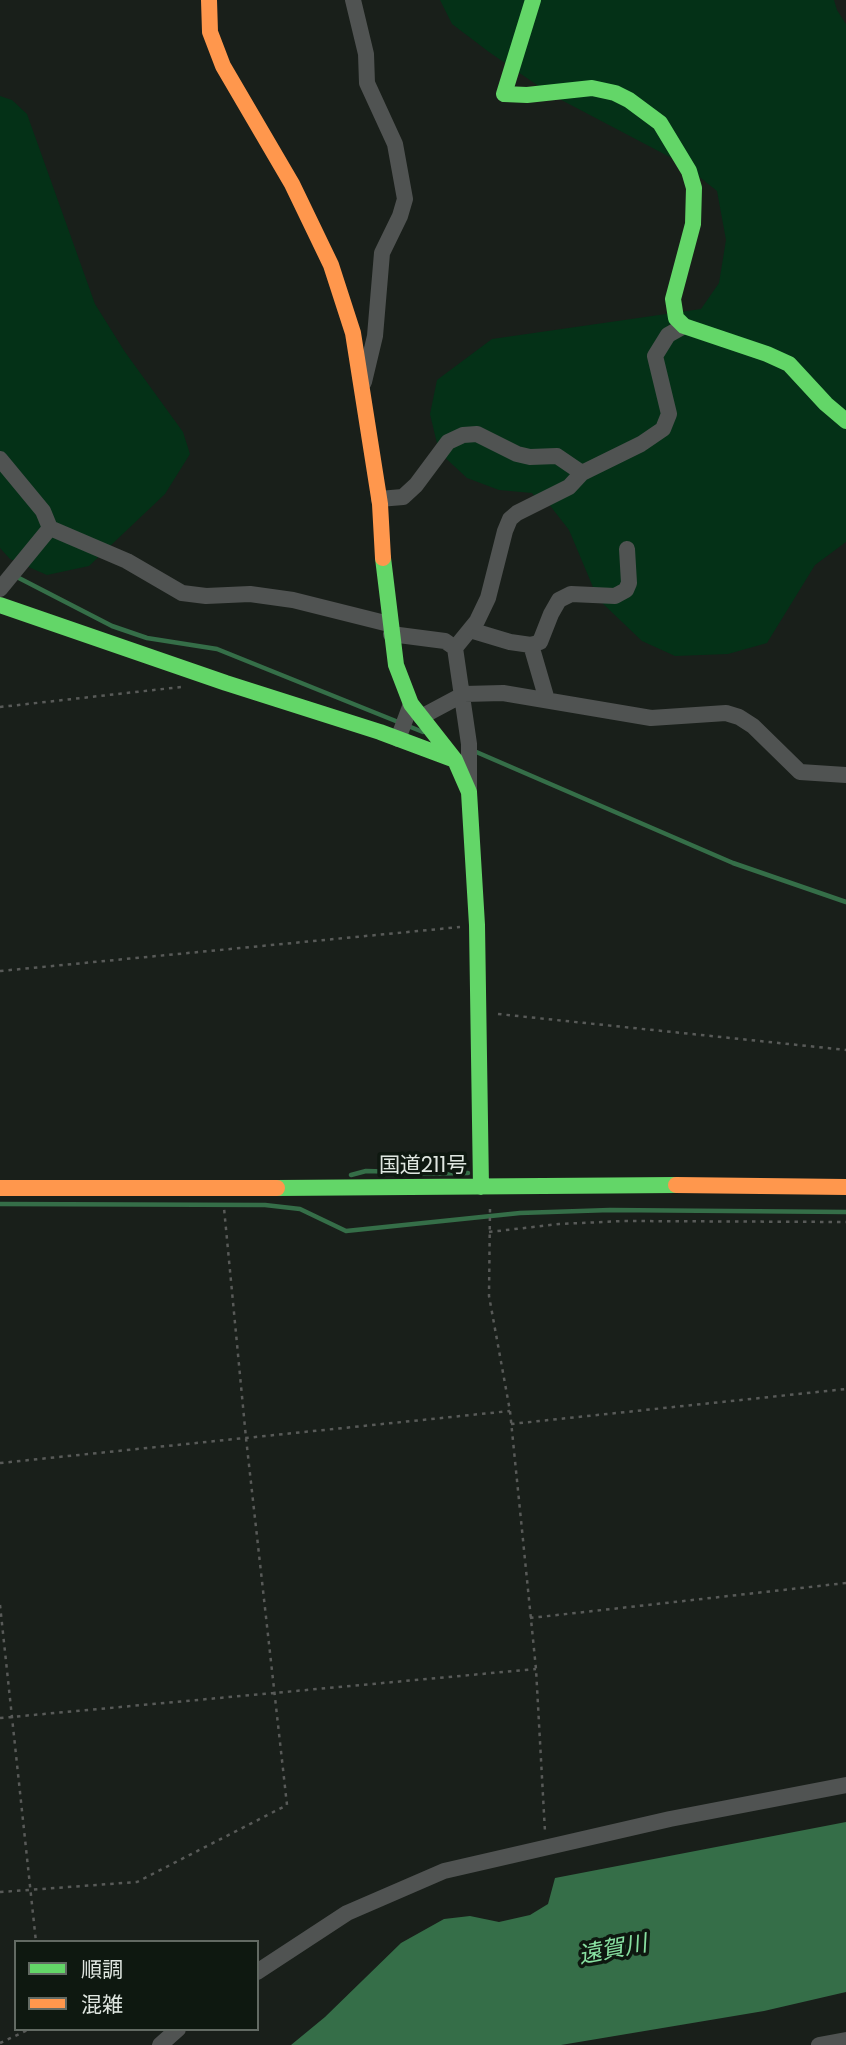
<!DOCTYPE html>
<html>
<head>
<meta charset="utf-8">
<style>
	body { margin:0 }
	#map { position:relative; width:846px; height:2045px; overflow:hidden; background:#191f1a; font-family:Poppins,"Noto Sans JP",sans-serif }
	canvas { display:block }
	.legend { position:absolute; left:14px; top:1940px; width:245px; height:91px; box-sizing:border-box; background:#0e1810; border:2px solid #626a63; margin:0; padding:9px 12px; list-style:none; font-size:21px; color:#dfe6e0 }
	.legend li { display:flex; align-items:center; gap:14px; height:35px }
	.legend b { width:35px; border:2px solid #626a63 }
</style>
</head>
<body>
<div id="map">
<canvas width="846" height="2045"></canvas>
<ul class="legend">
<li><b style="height:9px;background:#63d668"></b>順調</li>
<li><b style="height:9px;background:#ff974d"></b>混雑</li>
</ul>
</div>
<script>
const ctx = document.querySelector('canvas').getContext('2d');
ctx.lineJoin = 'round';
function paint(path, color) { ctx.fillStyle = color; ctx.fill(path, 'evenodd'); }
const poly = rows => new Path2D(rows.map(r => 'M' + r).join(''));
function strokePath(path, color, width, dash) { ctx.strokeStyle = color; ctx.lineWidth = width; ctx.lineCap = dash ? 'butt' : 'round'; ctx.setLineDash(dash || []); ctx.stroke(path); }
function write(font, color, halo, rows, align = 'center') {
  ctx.font = font + ' Poppins,"Noto Sans JP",sans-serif'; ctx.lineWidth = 7; ctx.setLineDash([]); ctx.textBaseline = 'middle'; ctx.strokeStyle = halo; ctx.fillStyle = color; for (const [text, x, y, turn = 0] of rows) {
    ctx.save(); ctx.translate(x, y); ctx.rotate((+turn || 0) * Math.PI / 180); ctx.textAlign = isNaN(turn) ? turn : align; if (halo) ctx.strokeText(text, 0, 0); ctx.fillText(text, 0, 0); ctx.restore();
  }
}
const green = poly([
	[440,0,834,0,837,10,846,24,846,542,815,565,767,643,728,654,675,656,642,641,598,599,569,530,541,494,535,497,532,493,499,490,467,478,439,452,430,414,437,380,492,339,701,309,719,283,726,240,717,191,683,164,550,94,489,52,452,24],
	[0,96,12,100,27,114,95,304,125,352,183,432,190,454,165,494,89,566,47,575,10,559,0,548]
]);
const water = poly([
	[846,1822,846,1992,764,2011,561,2045,291,2045,325,2017,401,1943,444,1919,470,1916,499,1922,530,1915,548,1904,555,1878]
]);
const stream = poly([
	[15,576,112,626,147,638,217,649,423,732],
	[474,751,733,863,846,902],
	[351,1175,366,1171,400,1172,408,1174,468,1173],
	[0,1204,265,1205,300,1209,346,1231,520,1213,610,1210,846,1212]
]);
const path = poly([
	[0,707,181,687],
	[0,971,460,927],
	[498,1014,846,1050],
	[490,1209,489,1296,510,1411,536,1669,545,1832],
	[489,1232,559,1224,624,1221,846,1222],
	[511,1424,846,1389],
	[0,1463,510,1411],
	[0,1605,36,1942],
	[530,1618,846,1583],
	[0,1718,536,1669],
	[0,1892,137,1882,287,1805,246,1438,224,1208],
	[0,2043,30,2029]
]);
const street = poly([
	[353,0,366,54,367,83,395,144,405,199,400,216,382,253,375,336,364,382],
	[0,459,43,511,50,528,127,561,182,593,206,596,250,594,293,600,389,624],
	[379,499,403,497,416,485,448,442,463,435,477,434,517,454,530,457,557,456,582,473],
	[0,589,50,528],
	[470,630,510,642,531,645,540,642,551,614,559,600,571,594,615,596,626,590,629,583,627,549],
	[391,634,445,641,455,648],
	[531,645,547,700],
	[421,717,464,694,503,693,651,718,726,713,739,717,753,726,800,772,846,775],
	[398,739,411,704],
	[469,788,469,744,455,648,477,621,488,598,505,531,510,519,517,513,569,487,582,473,641,444,663,429,669,414,655,356,668,335,684,326],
	[257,1972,347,1913,444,1871,670,1819,846,1785],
	[160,2045,178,2029],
	[819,2045,846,2040]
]);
const fast = poly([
	[533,0,504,94,527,95,592,88,615,93,629,100,660,123,689,171,694,188,693,224,673,299,676,318,684,326,767,354,789,364,826,404,846,421],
	[383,558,396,665,411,704,455,760,469,792,477,925,481,1187],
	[0,605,226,683,380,732,455,760],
	[277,1188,676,1185]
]);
const slow = poly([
	[209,0,210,32,223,66,292,184,331,265,353,333,380,504,383,558],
	[676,1185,846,1187],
	[0,1188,277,1188]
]);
const streetNames = [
	["国道211号",423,1167]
];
const waterNames = [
	["遠賀川",613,1951,-11]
];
paint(green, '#043117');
paint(water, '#356e48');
strokePath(stream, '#356e48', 4.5);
strokePath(path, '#585a58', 2.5, [3.5, 5]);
strokePath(street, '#505352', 16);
strokePath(fast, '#63d668', 16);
strokePath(slow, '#ff974d', 16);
write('21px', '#dfe6e0', '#0e1810', streetNames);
write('italic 23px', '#88e0a1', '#0e1810', waterNames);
</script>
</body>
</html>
